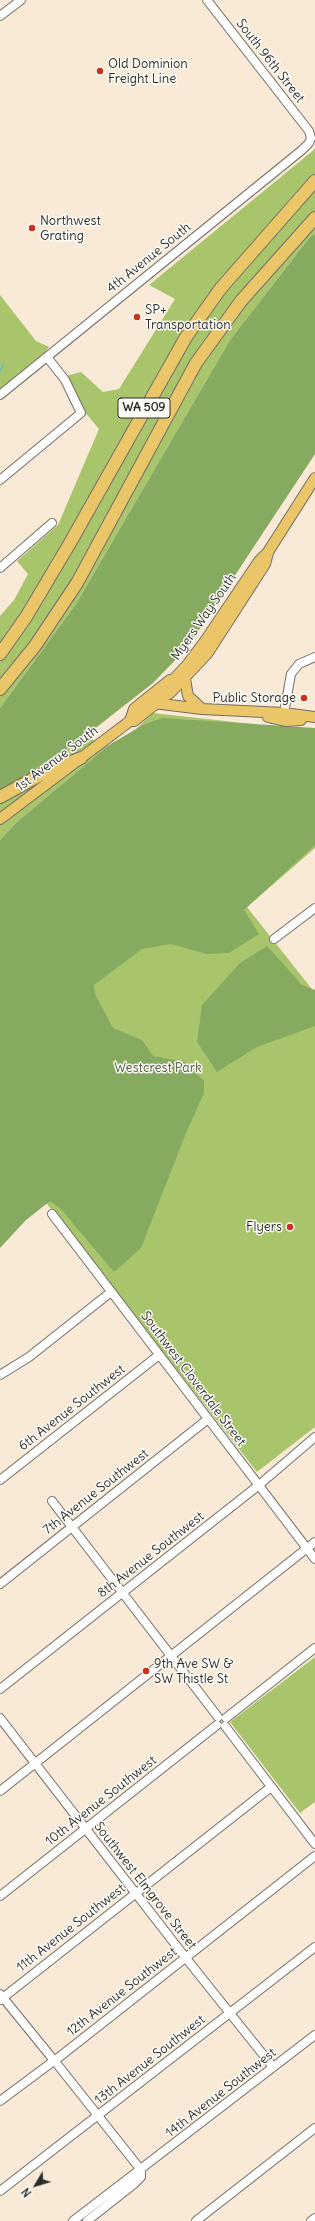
<!DOCTYPE html>
<html>
<head>
<meta charset="utf-8">
<style>
	body { margin:0 }
	#map { position:relative; width:315px; height:2221px; overflow:hidden; background:#f8ead7; font-family:Delius,sans-serif }
	canvas { display:block }
	.north { position:absolute; left:16px; top:2165px; width:40px; height:40px; -webkit-text-stroke:3px #fdfcf7; paint-order:stroke; rotate:232deg; font-size:11px; font-weight:700; line-height:16px; text-align:center; color:#2b2b2b }
	.north::after { content:''; display:block; margin:auto; width:14px; height:18px; background:#2b2b2b; clip-path:polygon(50% 0,100% 100%,50% 72%,0 100%) }
</style>
</head>
<body>
<div id="map">
<canvas width="315" height="2221"></canvas>
<div class="north">N</div>
</div>
<script>
const ctx = document.querySelector('canvas').getContext('2d');
ctx.lineJoin = 'round';
function paint(path, color) { ctx.fillStyle = color; ctx.fill(path, 'evenodd'); }
const poly = rows => new Path2D(rows.map(r => 'M' + r).join(''));
function strokePath(path, color, width, dash) { ctx.strokeStyle = color; ctx.lineWidth = width; ctx.lineCap = dash ? 'butt' : 'round'; ctx.setLineDash(dash || []); ctx.stroke(path); }
function write(font, color, halo, rows, align = 'center') {
  ctx.font = font + ' Delius,sans-serif'; ctx.lineWidth = 3; ctx.setLineDash([]); ctx.textBaseline = 'middle'; ctx.strokeStyle = halo; ctx.fillStyle = color; for (const [text, x, y, turn = 0] of rows) {
    ctx.save(); ctx.translate(x, y); ctx.rotate((+turn || 0) * Math.PI / 180); ctx.textAlign = isNaN(turn) ? turn : align; if (halo) ctx.strokeText(text, 0, 0); ctx.fillText(text, 0, 0); ctx.restore();
  }
}
const green = poly([
	[315,149,315,234,310,237,230,340,76,604,0,708,0,616,14,600,28,574,17,561,58,525,99,429,84,411,66,376,81,372,103,392,119,389,175,299,149,285],
	[0,295,36,341,49,347,43,356,0,392],
	[153,713,315,731,315,848,247,907,315,993,315,1427,257,1472,0,1144,0,857],
	[84,737,109,745,18,821,0,840,0,792],
	[315,1657,315,1802,300,1813,230,1722]
]);
const forest = poly([
	[315,234,315,454,197,633,180,655,153,683,84,737,0,792,0,708,76,604,230,340,310,237],
	[162,718,315,728,315,845,244,910,259,934,229,953,207,954,171,944,142,949,94,985,95,994,113,1028,142,1040,153,1056,185,1062,204,1081,204,1093,186,1133,141,1248,114,1272,60,1208,50,1201,26,1220,0,1248,0,840,18,821,109,745,143,725],
	[267,946,302,985,315,990,315,1026,257,1047,217,1072,197,1042,202,1005,240,963]
]);
const stream = poly([
	[0,371,3,365]
]);
const minor = poly([
	[0,16,21,0],
	[0,395,302,150,309,143,311,138,309,131,207,0],
	[0,480,81,413,65,380,47,357],
	[0,568,52,523],
	[284,713,291,674,299,664,315,657],
	[274,939,315,908],
	[52,1214,315,1559],
	[0,1375,29,1357,111,1292],
	[0,1480,159,1355],
	[52,1501,218,1717],
	[0,1584,208,1419],
	[0,1689,259,1485,315,1437],
	[0,1718,185,1957,273,2067],
	[226,1718,315,1648],
	[225,1726,315,1844],
	[0,1791,315,1542],
	[0,1896,217,1725],
	[0,1994,52,2058],
	[0,2000,271,1787],
	[58,2058,315,1856],
	[57,2064,141,2170],
	[0,2101,51,2063],
	[0,2191,315,1947],
	[73,2221,315,2035],
	[87,2221,134,2184,141,2177,141,2170],
	[196,2221,315,2128],
	[311,2221,315,2218]
]);
const major = poly([
	[185,679,188,696,202,709],
	[153,703,202,709,284,713,315,717],
	[268,717,285,721,301,720],
	[130,721,134,721,172,691,207,654,265,564,268,553],
	[0,819,130,721,134,709,170,680,174,679,187,665,205,641,259,561,268,552,315,478]
]);
const highway = poly([
	[0,654,26,617,70,543,186,337,221,288,315,181],
	[0,689,35,646,77,583,196,363,241,301,315,218],
	[0,797,42,774,81,758]
]);
const markers = [
	[100,71,4,"#c8321e"],
	[32,228,4,"#c8321e"],
	[137,317,4,"#c8321e"],
	[304,698,4,"#c8321e"],
	[290,1227,4,"#c8321e"],
	[146,1671,4,"#c8321e"]
];
const shields = [
	[144,408,52]
];
const shieldNames = [
	["WA 509",144,408]
];
const streetNames = [
	["South 96th Street",270,61,52],
	["4th Avenue South",149,258,-39],
	["Myers Way South",204,617,-55],
	["1st Avenue South",57,759,-37],
	["Southwest Cloverdale Street",193,1379,53],
	["6th Avenue Southwest",72,1408,-38],
	["7th Avenue Southwest",96,1492,-38],
	["8th Avenue Southwest",151,1555,-38],
	["10th Avenue Southwest",101,1801,-38],
	["Southwest Elmgrove Street",145,1886,52],
	["11th Avenue Southwest",71,1928,-38],
	["12th Avenue Southwest",122,1992,-38],
	["13th Avenue Southwest",150,2060,-38],
	["14th Avenue Southwest",221,2093,-38]
];
const poiNames = [
	["Old Dominion",108,64],
	["Freight Line",108,79],
	["Northwest",40,221],
	["Grating",40,236],
	["SP+",145,310],
	["Transportation",145,325],
	["Public Storage",296,698,"right"],
	["Flyers",282,1227,"right"],
	["9th Ave SW &",154,1664],
	["SW Thistle St",154,1679]
];
const parkNames = [
	["Westcrest Park",158,1068]
];
paint(green, '#a8c56c');
paint(forest, '#86aa60');
strokePath(stream, '#58c3d2', 1.5);
strokePath(minor, '#736e67', 10);
strokePath(major, '#736e67', 12);
strokePath(highway, '#736e67', 14);
strokePath(minor, '#fff', 8);
strokePath(major, '#ebc669', 10);
strokePath(highway, '#ebc669', 12);
for (const [x, y, r, color] of markers) { const dot = new Path2D(); dot.arc(x, y, r, 0, 2 * Math.PI); ctx.fillStyle = color; ctx.fill(dot); strokePath(dot, '#fdfcf7', 1.5); }
for (const [x, y, w] of shields) { const box = new Path2D(); box.roundRect(x - w / 2, y - 10, w, 20, 3); ctx.fillStyle = '#fdfcf7'; ctx.fill(box); strokePath(box, '#2b2b2b', 1); }
write('bold 12px', '#2b2b2b', null, shieldNames);
write('13px', '#2b2b2b', '#fdfcf7', streetNames);
write('13px', '#2b2b2b', '#fdfcf7', poiNames, 'left');
write('13px', '#50593e', '#fdfcf7', parkNames);
</script>
</body>
</html>
